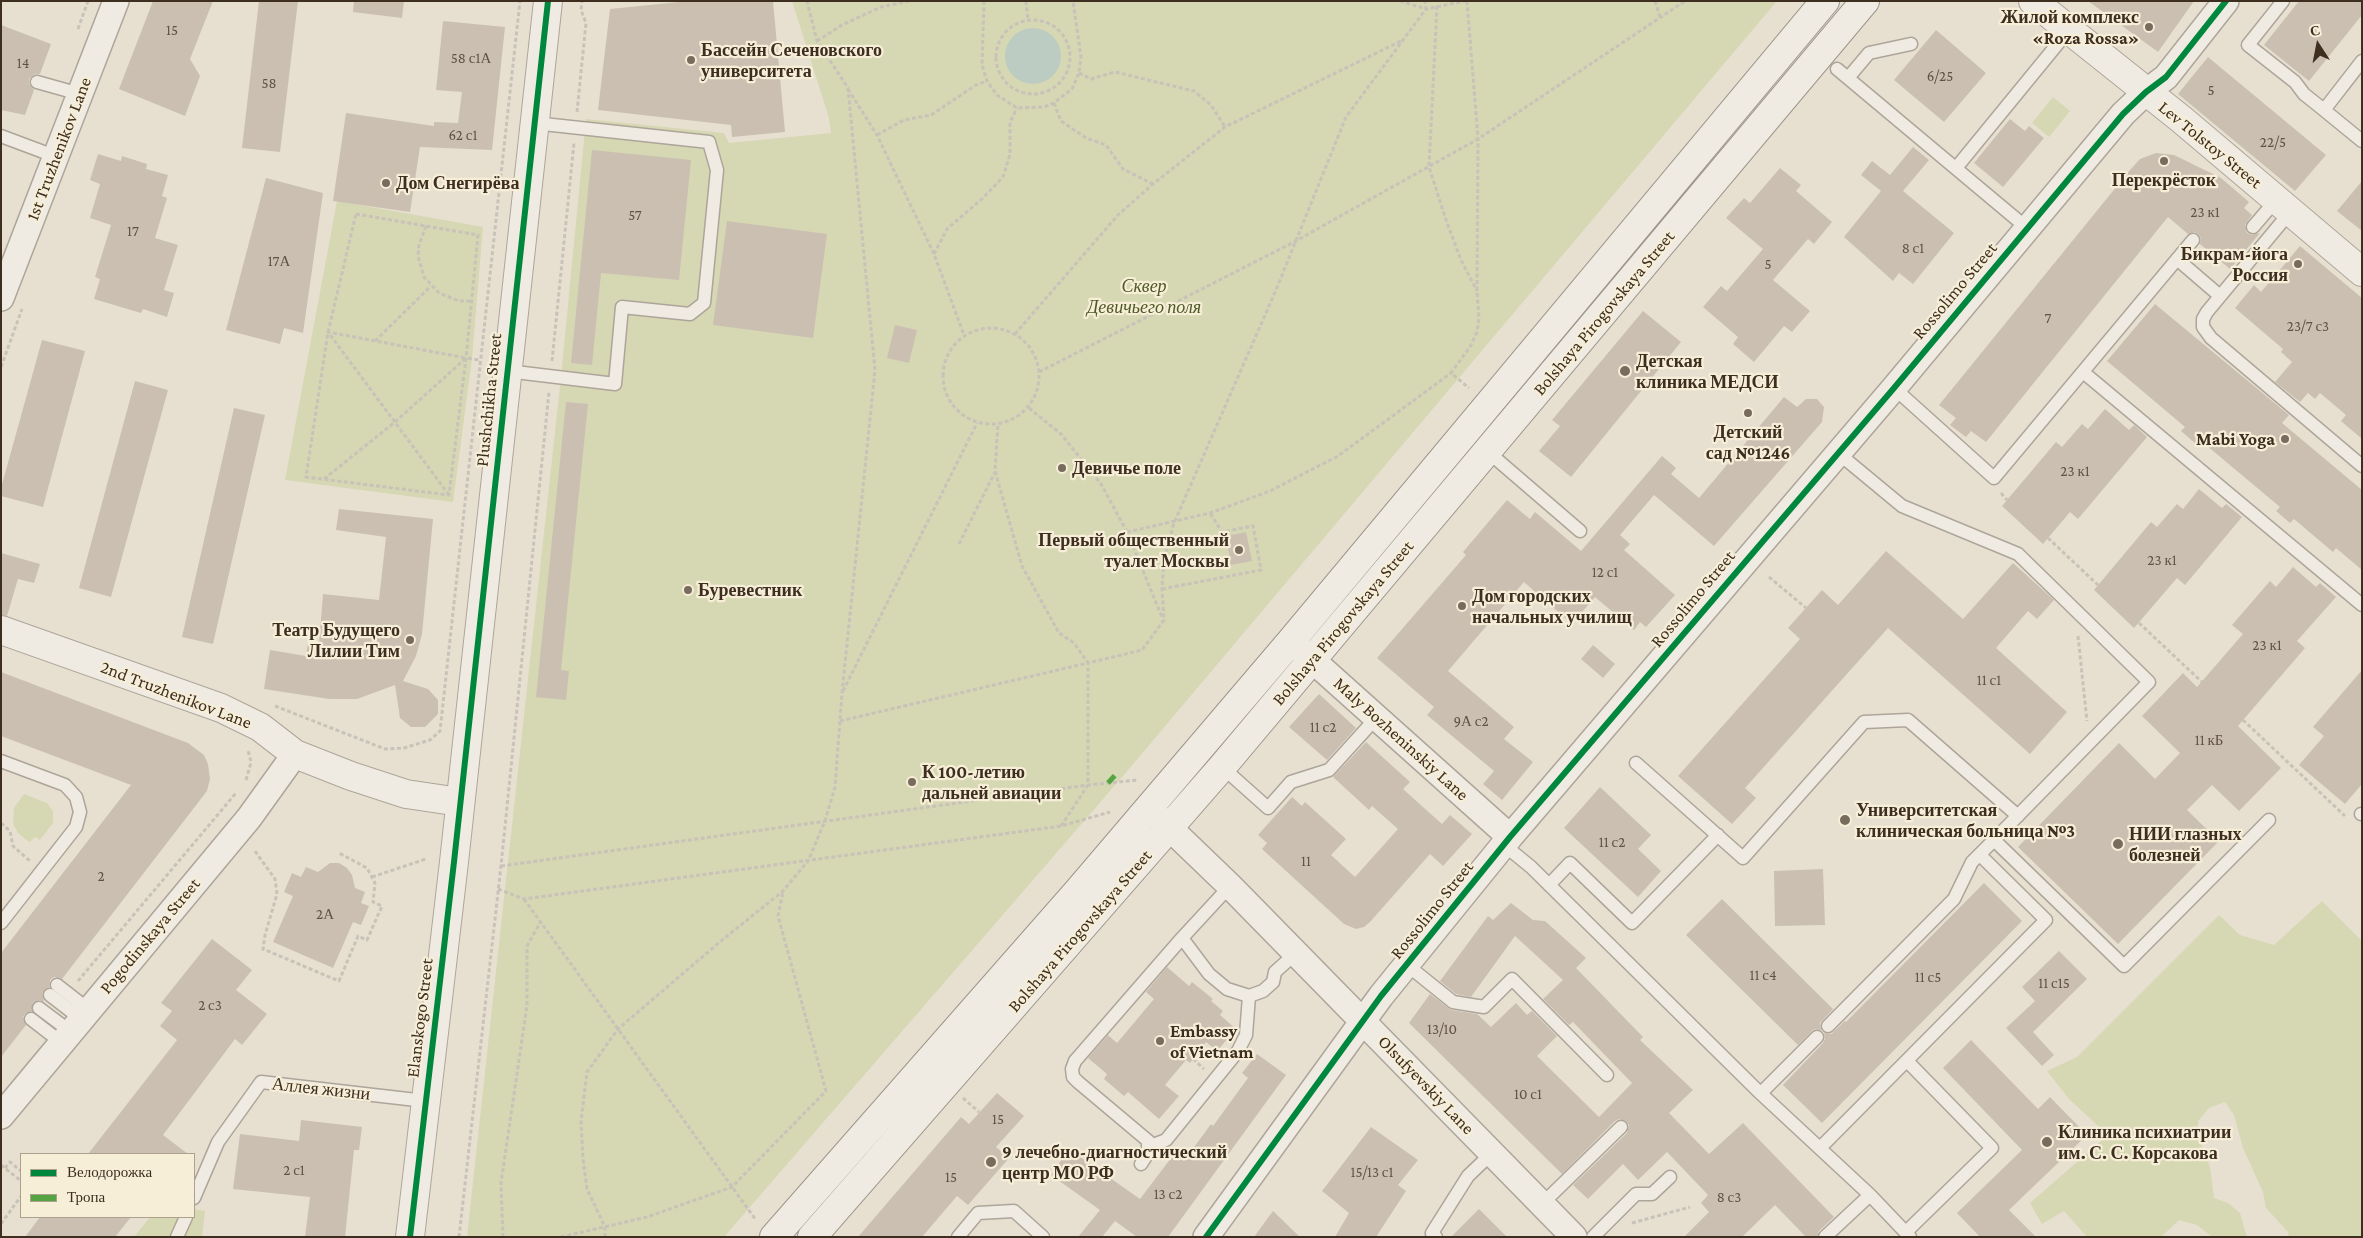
<!DOCTYPE html>
<html>
<head>
<meta charset="utf-8">
<style>
	body { margin:0 }
	#map { position:relative; width:2363px; height:1238px; overflow:hidden; background:#e7e0d1; font-family:"Crimson Pro",serif }
	canvas { display:block }
	.frame { position:absolute; inset:0; border:2px solid #3d2e20; pointer-events:none }
	.legend { position:absolute; left:20px; top:1153px; width:175px; height:65px; box-sizing:border-box; background:#f7eed8; border:1px solid #ada18e; margin:0; padding:6px 9px; list-style:none; font-size:15px; color:#3d2e20 }
	.legend li { display:flex; align-items:center; gap:10px; height:25px }
	.legend b { width:25px; border:1px solid #ada18e }
	.north { position:absolute; left:2293px; top:20px; width:50px; height:50px; -webkit-text-stroke:4px #f7eed8; paint-order:stroke; rotate:349deg; font-size:14px; font-weight:700; line-height:20px; text-align:center; color:#3d2e20 }
	.north::after { content:''; display:block; margin:auto; width:18px; height:22px; background:#3d2e20; clip-path:polygon(50% 0,100% 100%,50% 72%,0 100%) }
</style>
</head>
<body>
<div id="map">
<canvas width="2363" height="1238"></canvas>
<div class="frame"></div>
<ul class="legend">
<li><b style="height:6px;background:#00873e"></b>Велодорожка</li>
<li><b style="height:6px;background:#54a441"></b>Тропа</li>
</ul>
<div class="north">С</div>
</div>
<script>
const ctx = document.querySelector('canvas').getContext('2d');
ctx.lineJoin = 'round';
function paint(path, color) { ctx.fillStyle = color; ctx.fill(path, 'evenodd'); }
const poly = rows => new Path2D(rows.map(r => 'M' + r).join(''));
function strokePath(path, color, width, dash) { ctx.strokeStyle = color; ctx.lineWidth = width; ctx.lineCap = dash ? 'butt' : 'round'; ctx.setLineDash(dash || []); ctx.stroke(path); }
function write(font, color, halo, rows, align = 'center') {
  ctx.font = font + ' "Crimson Pro",serif'; ctx.lineWidth = 4.5; ctx.setLineDash([]); ctx.textBaseline = 'middle'; ctx.strokeStyle = halo; ctx.fillStyle = color; for (const [text, x, y, turn = 0] of rows) {
    ctx.save(); ctx.translate(x, y); ctx.rotate((+turn || 0) * Math.PI / 180); ctx.textAlign = isNaN(turn) ? turn : align; if (halo) ctx.strokeText(text, 0, 0); ctx.fillText(text, 0, 0); ctx.restore();
  }
}
const green = poly([
	[792,1,1777,1,1123,776,724,1237,467,1237,561,377,586,119,724,133,729,143,831,133,829,118],
	[2053,97,2070,111,2049,137,2032,123],
	[337,201,483,227,472,359,453,502,285,480],
	[24,794,47,803,53,811,53,823,40,840,35,837,30,842,25,839,18,833,13,824,14,808],
	[2322,901,2362,941,2362,1237,2289,1237,2288,1232,2266,1208,2263,1192,2243,1148,2234,1115,2225,1102,2209,1108,2198,1121,2198,1136,2210,1167,2214,1198,2228,1203,2240,1213,2247,1237,2212,1237,2197,1225,2179,1220,2161,1237,2087,1237,2064,1211,2042,1224,2030,1203,2108,1135,2069,1099,2047,1071,2077,1057,2219,915,2240,935,2274,945],
	[194,1209,205,1211,202,1237,134,1237,150,1217,194,1217]
]);
const water = poly([
	'1005 56a28 28 0 1 1 56 0a28 28 0 1 1-56 0Z'
]);
const building = poly([
	[153,1,213,1,190,59,200,76,185,116,119,89],
	[259,1,298,1,280,152,242,148],
	[354,1,404,1,402,18,353,12],
	[689,1,773,1,785,132,732,137,731,125,598,110,610,9],
	[2088,1,2194,1,2158,52],
	[2299,1,2362,1,2362,15,2309,81,2264,45],
	[443,21,505,27,492,150,420,147,410,212,333,201,346,113,434,126,434,122,458,123,462,92,436,90],
	[1,25,51,44,40,74,35,74,29,79,29,84,34,90,25,115,1,110],
	[1936,30,1986,73,1944,122,1894,80],
	[2208,57,2326,155,2295,191,2178,94],
	[2010,119,2025,131,2029,126,2044,138,2003,187,1974,163],
	[1913,147,1929,160,1903,191,1954,233,1913,284,1899,273,1893,281,1844,237,1881,191,1861,175,1872,161,1890,175],
	[592,150,691,160,679,280,601,273,592,365,571,363],
	[2156,153,2174,155,2221,178,2249,202,2244,208,2252,215,2245,225,2247,233,2252,235,2260,233,2230,269,2200,244,2201,238,2198,234,2194,232,2188,234,2168,217,1986,442,1971,431,1966,437,1950,425,1956,418,1939,405,2130,170,2140,159],
	[98,154,121,161,122,156,147,164,146,169,168,175,162,196,167,198,155,238,178,245,164,290,174,293,167,317,143,309,141,313,94,299,100,279,95,277,111,225,90,218,100,184,90,180],
	[1780,168,1801,185,1796,191,1832,222,1814,244,1808,239,1773,280,1810,311,1792,332,1784,326,1754,362,1733,344,1738,337,1703,307,1721,286,1727,291,1763,249,1726,218,1744,198,1750,203],
	[266,178,323,193,303,333,284,328,280,344,226,330],
	[2362,181,2362,231,2337,211],
	[727,221,827,234,813,338,713,325],
	[2300,246,2362,298,2362,439,2341,421,2346,415,2320,393,2315,399,2308,393,2300,402,2275,382,2292,362,2281,352,2283,349,2235,308,2254,285,2261,292],
	[2155,304,2289,415,2282,423,2362,490,2362,570,2336,548,2333,552,2294,519,2290,523,2276,511,2280,507,2200,440,2196,444,2181,431,2185,427,2107,361],
	[1643,311,1681,342,1571,477,1539,451,1560,426,1552,420],
	[895,325,917,330,909,363,887,358],
	[42,340,85,351,43,507,1,496,1,488],
	[135,381,168,390,111,597,79,588],
	[1784,397,1797,407,1806,399,1817,399,1824,407,1822,422,1714,546,1654,495,1620,535,1630,544,1624,550,1675,595,1646,627,1640,622,1634,630,1595,597,1572,624,1524,582,1448,671,1514,727,1504,739,1533,762,1502,800,1483,784,1494,771,1427,715,1434,707,1377,658,1466,555,1463,552,1507,500,1530,519,1535,512,1581,551,1662,456,1676,468,1671,474,1699,498],
	[566,402,588,404,561,670,569,671,566,700,536,697],
	[234,408,265,415,213,644,182,637],
	[2105,409,2129,430,2134,425,2147,437,2078,519,2070,512,2043,544,2002,506,2056,442,2062,447,2082,424,2088,429],
	[2199,489,2222,508,2226,504,2242,517,2185,585,2177,578,2134,628,2094,590,2151,522,2157,527,2177,504,2183,509],
	[339,509,433,519,422,634,416,656,403,681,428,689,438,700,438,714,425,727,411,727,400,718,395,685,357,699,329,699,264,689,270,650,306,656,308,643,319,644,323,594,379,600,386,537,336,530],
	[1246,532,1252,561,1231,565,1226,536],
	[1886,551,1963,619,2013,563,2054,600,2037,619,2028,611,1996,648,2067,712,2030,754,1888,628,1745,788,1756,798,1732,824,1678,776,1800,639,1788,628,1822,590,1838,605],
	[1,553,40,564,34,583,18,579,7,616,1,615],
	[2293,567,2316,587,2320,583,2336,597,2297,641,2305,648,2238,726,2281,768,2239,811,2212,785,2187,810,2219,841,2118,944,2018,847,2119,743,2155,779,2180,753,2142,716,2183,673,2197,687,2243,634,2232,625,2270,581,2276,587],
	[1593,645,1615,664,1603,678,1581,659],
	[2362,670,2362,784,2345,804,2299,765,2324,736,2313,727],
	[1,672,188,743,204,755,208,764,210,779,207,791,62,979,54,977,50,980,49,987,42,993,44,1002,39,1000,33,1003,32,1011,25,1014,23,1017,26,1025,1,1057,1,953,131,785,1,736],
	[1319,694,1356,728,1327,760,1289,727],
	[1366,742,1410,782,1403,789,1442,824,1450,815,1472,834,1443,866,1430,854,1370,922,1364,927,1356,929,1344,924,1262,849,1267,843,1258,835,1292,797,1302,806,1305,802,1346,839,1331,855,1355,877,1398,829,1372,806,1369,810,1333,777],
	[1600,787,1651,835,1638,849,1661,871,1638,897,1564,828],
	[330,863,339,863,347,868,352,875,355,888,365,892,361,903,369,906,361,925,353,922,333,968,273,942,293,896,284,892,292,873,301,877,306,867,318,872],
	[1823,869,1825,925,1775,926,1774,871],
	[1984,883,2022,921,1822,1123,1783,1085,1823,1043,1825,1039,1824,1033,1831,1034,1845,1021,1846,1022],
	[1722,899,1833,1009,1820,1023,1821,1030,1815,1029,1812,1031,1798,1045,1686,935],
	[1511,903,1533,920,1545,921,1586,958,1576,968,1643,1037,1640,1040,1693,1090,1669,1113,1709,1154,1743,1123,1834,1217,1819,1231,1817,1237,1806,1237,1775,1205,1742,1237,1684,1237,1709,1212,1701,1203,1708,1195,1667,1152,1638,1180,1623,1164,1588,1199,1573,1185,1627,1133,1629,1125,1626,1121,1619,1119,1615,1121,1562,1174,1409,1023,1430,994,1451,1010,1477,1014,1491,1027,1516,1003,1527,1015,1532,1011,1557,1036,1537,1056,1599,1117,1632,1083,1573,1022,1569,1025,1543,999,1563,980,1515,936,1471,997,1456,994,1440,981,1488,916,1493,920],
	[212,939,252,970,236,990,267,1014,242,1045,235,1039,163,1135,188,1154,88,1154,177,1040,160,1026,172,1011,161,1003],
	[2059,951,2087,979,2033,1032,2054,1055,2042,1066,2006,1028,2035,1001,2022,987],
	[1167,967,1189,986,1192,982,1213,999,1211,1001,1223,1011,1220,1015,1236,1029,1217,1051,1206,1042,1190,1063,1186,1060,1165,1085,1179,1096,1159,1119,1128,1092,1124,1096,1104,1079,1107,1074,1088,1058,1108,1035,1117,1043,1154,999,1146,992],
	[1971,1040,2038,1109,2050,1097,2087,1135,2009,1210,2036,1237,1980,1237,1957,1213,2022,1150,1943,1068],
	[1257,1054,1286,1075,1168,1237,1137,1237,1115,1221,1102,1237,1078,1237,1100,1210,1051,1175,1069,1149,1140,1199,1174,1154,1184,1161,1211,1124,1213,1126,1248,1078,1242,1073],
	[997,1093,1024,1116,996,1147,1009,1158,968,1205,957,1196,922,1237,858,1237,961,1117,969,1124],
	[301,1120,362,1127,359,1150,354,1150,345,1237,305,1237,310,1197,233,1189,240,1134,299,1141],
	[1371,1127,1418,1160,1398,1185,1406,1191,1376,1237,1335,1237,1349,1213,1322,1191],
	[1479,1209,1507,1237,1451,1237],
	[1273,1211,1300,1237,1254,1237],
	[40,1217,131,1217,115,1237,25,1237]
]);
const path = poly([
	[984,1,982,65,987,81,997,95,1017,108,1044,107,1054,103,1072,89,1079,73,1081,57,1073,1],
	[1026,1,1028,20],
	[1400,1,1426,9,1425,1],
	[1467,1,1478,139,1477,292,1479,318,1477,332,1470,347,1451,373,1469,388],
	[1655,1,1660,17],
	[1437,6,1429,167,1446,220,1461,260,1477,291],
	'996 57a37 37 0 1 1 74 0a37 37 0 1 1-74 0Z',
	[78,29,88,1],
	[817,41,842,25,881,7,909,1],
	[1079,73,1091,79,1115,72,1194,91,1211,105,1225,127],
	[848,89,877,135,934,254,964,335],
	[1054,103,1061,121,1086,138,1106,145,1123,169,1153,184],
	[577,112,586,23,581,10,582,1],
	[877,135,904,120,931,115,976,85,987,81],
	[356,214,478,235,466,358,449,495,306,477,328,332,356,214],
	[426,226,419,245,418,256,424,277,439,293,459,301,470,301],
	[934,254,947,229,983,198,1003,177,1010,154,1010,122,1017,108],
	'943 376a48 48 0 1 1 96 0a48 48 0 1 1-96 0Z',
	[1015,334,1118,215,1153,184,1225,127,1401,41],
	[375,341,431,286],
	[552,361,574,143],
	[1,367,22,309],
	[1039,372,1294,242,1478,139,1685,1],
	[1029,408,1061,434,1101,484,1127,532,1162,617],
	[324,479,395,422,466,358,480,360],
	[2001,493,2007,500],
	[449,495,328,332,466,358],
	[1127,532,1210,513,1270,491,1338,456,1451,373],
	[2048,538,2098,585],
	[959,544,995,472],
	[1769,577,1806,608],
	[1162,589,1261,570,1253,526,1222,532,1210,513],
	[2139,623,2202,682],
	[2078,636,2087,721],
	[843,691,977,423],
	[275,706,385,749,404,748,430,740,440,731,520,1],
	[2243,720,2345,816],
	[840,721,1088,663,1074,643,1059,633,1022,566,995,471,998,424],
	[246,780,251,762,248,750],
	[1,823,10,831,13,846,30,861],
	[1061,826,1088,785,1088,663,1142,650,1164,620,1162,589,1164,560,1174,523,1276,290,1346,117,1426,9,1465,1],
	[255,851,275,879,277,894,265,935,263,949,339,981,358,936,367,940,382,906,373,902,375,883,367,868,339,853],
	[501,866,1088,785,1138,780],
	[372,877,426,859],
	[498,889,524,899,1061,826,1110,812],
	[524,899,756,1220],
	[78,981,236,793],
	[1193,1059,1204,1069],
	[963,1098,979,1112],
	[1,1165,21,1181],
	[5,1168,10,1162,21,1171],
	[1632,1223,1690,1207],
	[1,1224,21,1196],
	[459,1237,501,866,549,392],
	[503,1237,501,1183,527,1005,527,946,541,921],
	[561,1237,647,1217,732,1187,826,1091,778,916,783,892],
	[605,1237,605,1227,587,1189,583,1159,581,1122,587,1072,618,1029,721,941,783,891,808,861,825,821,835,787,842,693,875,370,848,88,817,41,807,1]
]);
const service = poly([
	[2283,1,2248,45,2295,82,2304,94,2324,110],
	[2362,61,2324,110,2362,141],
	[1837,69,2027,228],
	[1848,78,1869,53,1911,44],
	[37,82,80,94],
	[1,136,57,157],
	[1956,168,2069,30],
	[2291,211,2207,312,2203,319,2203,327,2211,338,2362,466],
	[2253,227,2277,199],
	[2177,259,2220,296],
	[507,371,615,384,622,307,690,314,704,303,717,170,709,142,534,123],
	[2083,372,2362,605],
	[1894,388,1994,478,2193,240],
	[1487,451,1580,531],
	[1838,453,1902,506,2018,554,2149,682,1994,840,2124,966,2269,820],
	[1,761,65,785,76,797,80,812,76,827,1,923],
	[1636,763,1743,858,1864,722,1908,720,2018,816],
	[1222,767,1268,808,1291,782,1329,770,1377,717],
	[2361,814,2362,814],
	[1504,845,1531,867,1757,1090,1870,1195,1910,1237],
	[1549,885,1570,863,1632,923,1718,835],
	[1230,886,1182,938,1209,974,1227,989,1249,996],
	[1182,938,1075,1061,1072,1069,1073,1077,1078,1082,1153,1145,1166,1140,1238,1051,1246,1035,1249,996,1263,991,1273,982,1275,972,1296,953],
	[1407,965,1453,1002,1484,1007,1512,979,1607,1075],
	[57,985,89,1010],
	[50,995,81,1019],
	[39,1008,71,1032],
	[31,1019,62,1043],
	[1828,1026,1954,899,1972,862,1994,840],
	[1761,1093,1817,1037],
	[1820,1148,2046,920,1980,855],
	[1141,1164,1148,1153,1148,1142],
	[194,1198,218,1142,261,1082,425,1101],
	[1542,1204,1621,1127],
	[1906,1232,1992,1148,1907,1061],
	[177,1237,186,1217],
	[958,1237,978,1213,1014,1211,1043,1237],
	[1436,1237,1432,1233,1468,1176,1492,1153],
	[1593,1237,1636,1194,1652,1194,1670,1177],
	[1825,1237,1870,1195]
]);
const minor = poly([
	[1,298,116,1],
	[1291,641,1510,837],
	[1154,813,1230,886,1574,1237],
	[1,1116,249,818,295,754],
	[1206,1237,1381,996,1510,837,1894,388,2123,114,2146,92,2166,77,2226,1]
]);
const tertiary = poly([
	[2033,1,2181,119,2362,272],
	[1,630,221,708,260,727,295,754,351,776,406,794,460,802],
	[410,1237,454,862,548,1]
]);
const secondary = poly([
	[774,1237,1078,891,1291,641,1825,1],
	[812,1237,1222,767,1865,1]
]);
const quiet = poly([
	[1108,783,1118,772]
]);
const cycleway = poly([
	[410,1237,454,862,548,1],
	[1206,1237,1381,996,1510,837,1894,388,2123,114,2146,92,2166,77,2226,1]
]);
const markers = [
	[2149,27,5,"#786c5e"],
	[691,60,5,"#786c5e"],
	[2164,161,5,"#786c5e"],
	[386,183,5,"#786c5e"],
	[2298,264,5,"#786c5e"],
	[1625,371,6,"#786c5e"],
	[1748,413,5,"#786c5e"],
	[2285,439,5,"#786c5e"],
	[1062,468,5,"#786c5e"],
	[1239,550,5,"#786c5e"],
	[688,590,5,"#786c5e"],
	[1462,606,5,"#786c5e"],
	[410,640,5,"#786c5e"],
	[912,782,5,"#786c5e"],
	[1845,820,6,"#786c5e"],
	[2118,844,6,"#786c5e"],
	[1160,1041,5,"#786c5e"],
	[2047,1142,6,"#786c5e"],
	[991,1162,6,"#786c5e"]
];
const numberNames = [
	["15",172,30],
	["58 с1А",471,58],
	["14",23,63],
	["6/25",1940,76],
	["58",269,83],
	["5",2211,90],
	["62 с1",463,135],
	["22/5",2273,142],
	["23 к1",2205,212],
	["57",635,215],
	["17",133,231],
	["8 с1",1913,248],
	["17А",279,261],
	["5",1768,264],
	["7",2048,318],
	["23/7 с3",2308,326],
	["23 к1",2075,471],
	["23 к1",2162,560],
	["12 с1",1605,572],
	["23 к1",2267,645],
	["11 с1",1989,680],
	["9А с2",1471,721],
	["11 с2",1323,727],
	["11 кБ",2209,740],
	["11 с2",1612,842],
	["11",1306,861],
	["2",101,876],
	["2А",325,914],
	["11 с4",1763,975],
	["11 с5",1928,977],
	["11 с15",2054,983],
	["2 с3",210,1005],
	["13/10",1442,1029],
	["10 с1",1528,1094],
	["15",998,1119],
	["2 с1",294,1170],
	["15/13 с1",1372,1172],
	["15",951,1177],
	["13 с2",1168,1194],
	["8 с3",1729,1197]
];
const poiNames = [
	["Жилой комплекс",2139,17,"right"],
	["«Roza Rossa»",2139,38,"right"],
	["Бассейн Сеченовского",701,50],
	["университета",701,71],
	["Перекрёсток",2164,180,"center"],
	["Дом Снегирёва",396,183],
	["Бикрам-йога",2288,254,"right"],
	["Россия",2288,275,"right"],
	["Детская",1636,361],
	["клиника МЕДСИ",1636,382],
	["Детский",1748,432,"center"],
	["сад №1246",1748,453,"center"],
	["Mabi Yoga",2275,439,"right"],
	["Девичье поле",1072,468],
	["Первый общественный",1229,540,"right"],
	["туалет Москвы",1229,561,"right"],
	["Буревестник",698,590],
	["Дом городских",1472,596],
	["начальных училищ",1472,617],
	["Театр Будущего",400,630,"right"],
	["Лилии Тим",400,651,"right"],
	["К 100-летию",922,772],
	["дальней авиации",922,793],
	["Университетская",1856,810],
	["клиническая больница №3",1856,831],
	["НИИ глазных",2129,834],
	["болезней",2129,855],
	["Embassy",1170,1031],
	["of Vietnam",1170,1052],
	["Клиника психиатрии",2058,1132],
	["им. С. С. Корсакова",2058,1153],
	["9 лечебно-диагностический",1002,1152],
	["центр МО РФ",1002,1173]
];
const streetNames = [
	["Lev Tolstoy Street",2210,145,39],
	["1st Truzhenikov Lane",59,149,-69],
	["Rossolimo Street",1955,291,-50],
	["Bolshaya Pirogovskaya Street",1604,313,-50],
	["Plushchikha Street",489,400,-84],
	["Rossolimo Street",1693,599,-50],
	["Bolshaya Pirogovskaya Street",1343,623,-50],
	["2nd Truzhenikov Lane",176,695,21],
	["Maly Bozheninskiy Lane",1401,739,42],
	["Rossolimo Street",1432,910,-51],
	["Bolshaya Pirogovskaya Street",1080,931,-49],
	["Pogodinskaya Street",150,936,-50],
	["Elanskogo Street",420,1018,-83],
	["Olsufyevskiy Lane",1426,1085,46],
	["Аллея жизни",321,1089,6]
];
const parkNames = [
	["Сквер",1144,286],
	["Девичьего поля",1144,307]
];
paint(green, '#d6d7b3');
paint(water, '#bcccc2');
paint(building, '#cbbfb2');
strokePath(service, '#ada599', 15);
strokePath(minor, '#ada599', 28);
strokePath(tertiary, '#ada599', 30);
strokePath(secondary, '#9c958a', 30);
strokePath(path, '#c8c2b9', 3, [4, 2.5]);
strokePath(service, '#efebe3', 12);
strokePath(minor, '#efebe3', 25);
strokePath(tertiary, '#efebe3', 28);
strokePath(secondary, '#efebe3', 28);
strokePath(quiet, '#54a441', 5, [10, 5]);
strokePath(cycleway, '#00873e', 6);
for (const [x, y, r, color] of markers) { const dot = new Path2D(); dot.arc(x, y, r, 0, 2 * Math.PI); ctx.fillStyle = color; ctx.fill(dot); strokePath(dot, '#f7eed8', 2); }
write('15px', '#605244', null, numberNames);
write('bold 18px', '#3d2e20', '#f7eed8', poiNames, 'left');
write('18px', '#3d2e20', '#f7eed8', streetNames);
write('italic 18px', '#4d5a26', '#f7eed8', parkNames);
</script>
</body>
</html>
